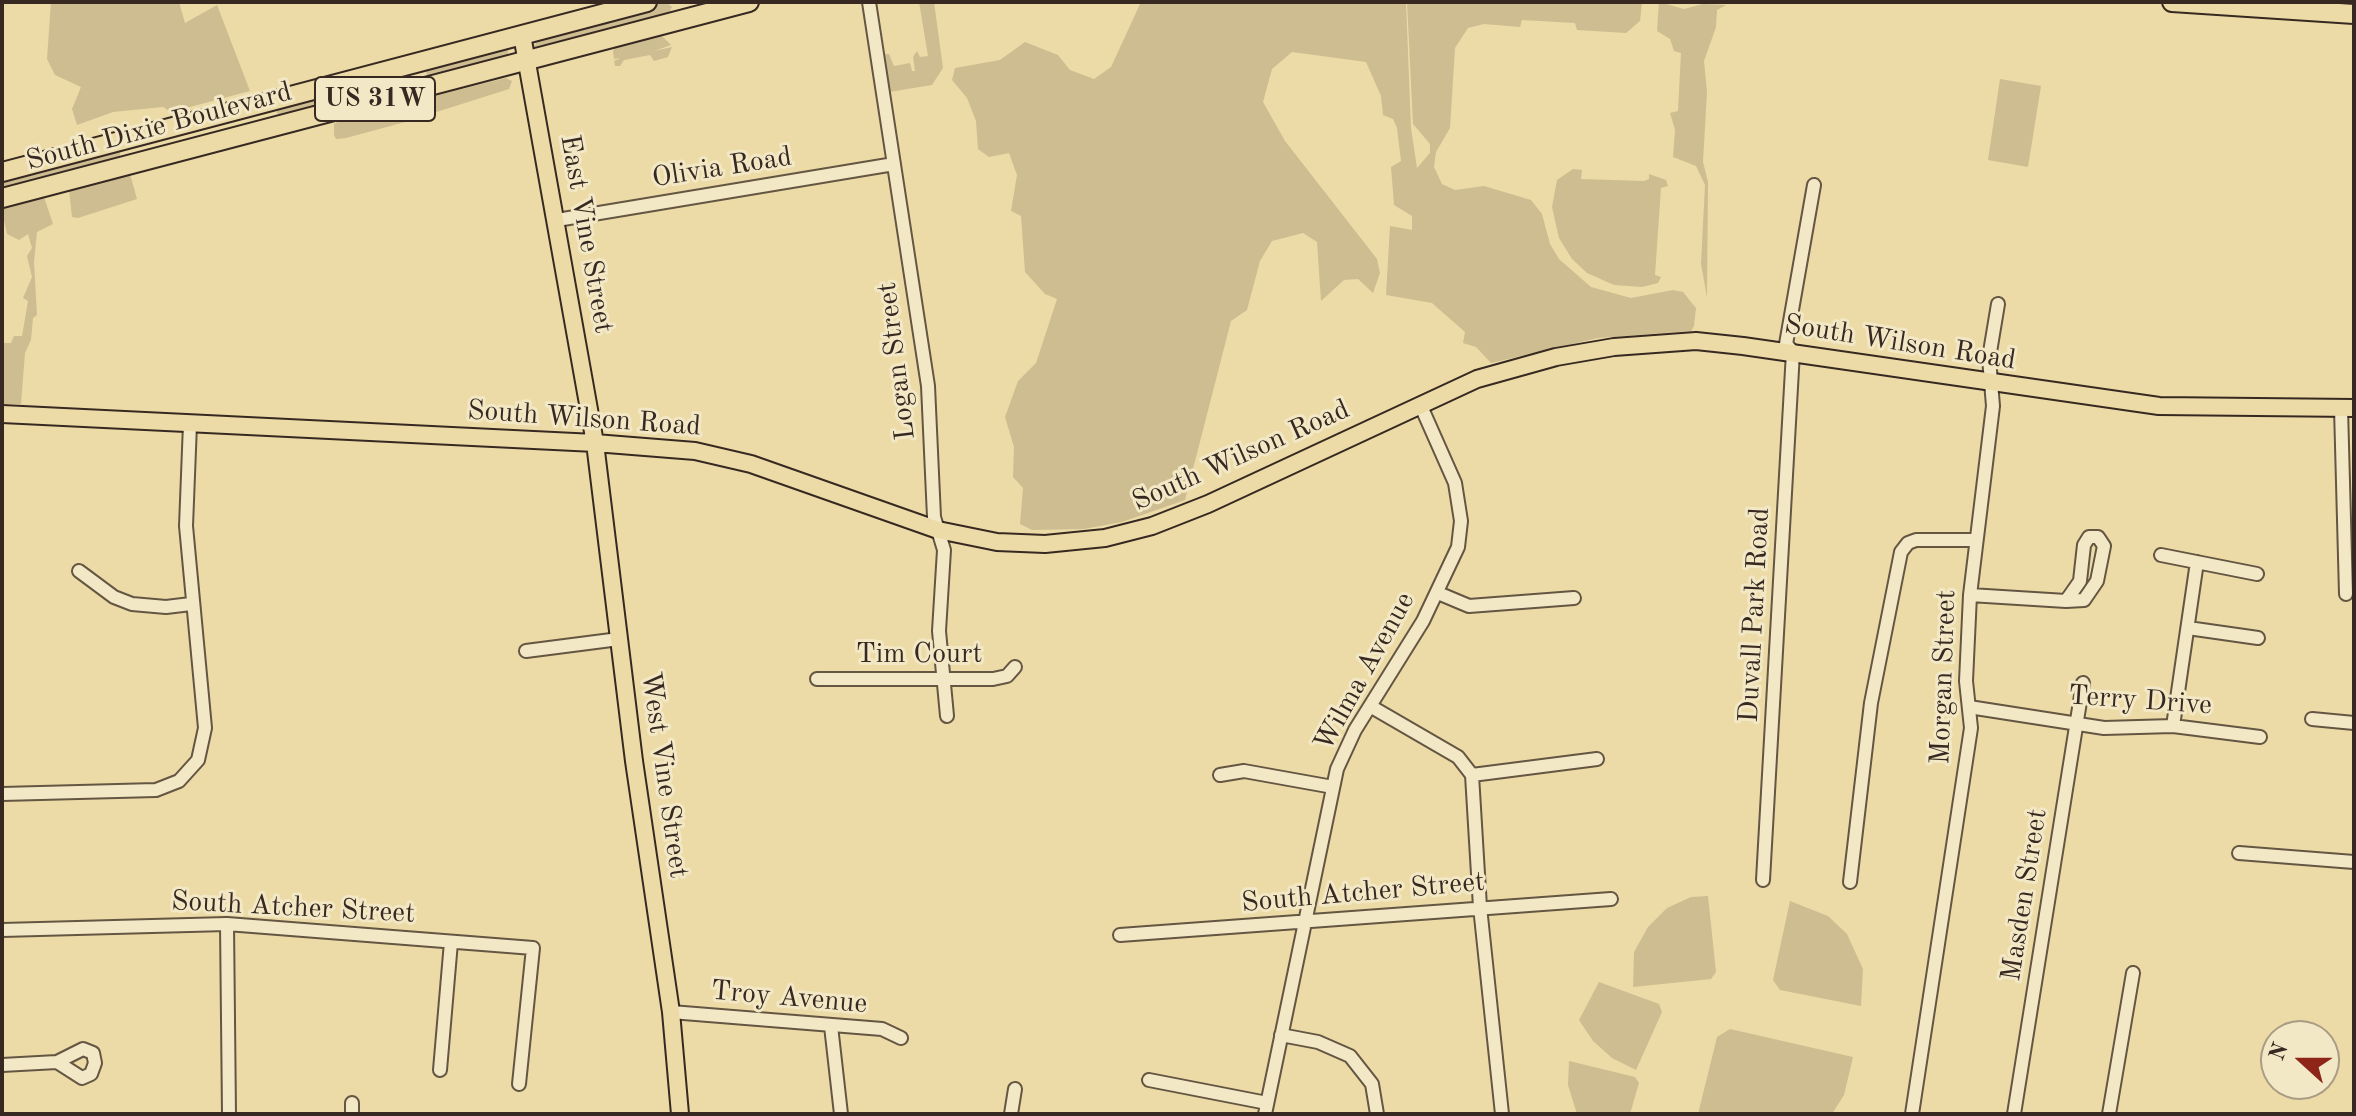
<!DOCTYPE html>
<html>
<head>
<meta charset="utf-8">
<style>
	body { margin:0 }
	#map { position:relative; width:2356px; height:1116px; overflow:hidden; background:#ecdba7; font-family:"Old Standard TT",serif }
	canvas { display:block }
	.frame { position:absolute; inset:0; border:4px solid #372921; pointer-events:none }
	.north { position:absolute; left:2260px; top:1020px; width:80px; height:80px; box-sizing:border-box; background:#f3e8c6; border:2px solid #a89c84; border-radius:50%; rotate:291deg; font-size:22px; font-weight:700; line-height:32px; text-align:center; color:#372921 }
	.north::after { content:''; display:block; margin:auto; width:28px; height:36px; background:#8f2418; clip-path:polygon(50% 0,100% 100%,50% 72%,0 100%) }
</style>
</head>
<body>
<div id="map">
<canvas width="2356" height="1116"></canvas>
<div class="frame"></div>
<div class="north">N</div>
</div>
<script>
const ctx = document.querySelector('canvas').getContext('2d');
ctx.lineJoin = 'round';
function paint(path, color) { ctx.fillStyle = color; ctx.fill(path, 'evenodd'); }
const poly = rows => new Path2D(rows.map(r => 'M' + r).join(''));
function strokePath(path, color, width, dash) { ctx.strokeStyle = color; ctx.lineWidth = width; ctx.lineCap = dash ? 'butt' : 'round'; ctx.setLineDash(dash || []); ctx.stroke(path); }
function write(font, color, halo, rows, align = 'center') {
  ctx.font = font + ' "Old Standard TT",serif'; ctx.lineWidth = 6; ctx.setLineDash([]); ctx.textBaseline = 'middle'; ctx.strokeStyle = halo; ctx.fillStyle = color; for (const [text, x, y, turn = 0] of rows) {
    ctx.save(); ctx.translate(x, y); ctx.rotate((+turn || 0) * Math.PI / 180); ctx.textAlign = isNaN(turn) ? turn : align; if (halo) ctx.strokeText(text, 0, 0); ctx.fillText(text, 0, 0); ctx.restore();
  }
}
const green = poly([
	[51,2,179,2,185,23,217,5,250,91,171,112,163,107,113,112,77,125,72,109,81,87,55,75,47,59],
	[666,2,672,7,668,15,533,47,538,41],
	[919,2,934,2,943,68,932,85,889,92,882,54,889,54,894,66,910,63,912,71,915,71,913,57,917,51,920,57,928,56],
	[1141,2,1406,2,1411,128,1417,168,1430,153,1430,144,1413,124,1407,2,1642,2,1640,21,1626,33,1577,30,1575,23,1522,20,1520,27,1484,24,1468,28,1455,48,1450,128,1436,152,1434,167,1442,184,1455,190,1484,186,1531,200,1542,214,1550,244,1559,259,1591,287,1631,298,1673,290,1683,292,1696,308,1694,326,1691,331,1598,338,1491,363,1476,347,1463,343,1465,332,1432,303,1386,295,1390,226,1412,230,1412,216,1394,205,1391,167,1401,161,1397,128,1393,119,1383,115,1381,96,1366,62,1292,52,1272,69,1263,102,1285,141,1377,259,1380,273,1373,293,1358,279,1344,280,1321,301,1317,242,1303,233,1272,241,1260,261,1247,310,1231,321,1185,500,1122,522,1084,529,1032,530,1020,524,1023,488,1013,477,1014,447,1005,417,1018,381,1036,363,1057,299,1045,294,1025,272,1021,216,1011,211,1017,175,1009,153,989,157,978,149,976,121,967,98,952,80,955,68,1000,60,1025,42,1058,55,1070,70,1094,79,1111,67],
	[1659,2,1684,9,1703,4,1726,5,1717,10,1716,27,1704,61,1707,92,1703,162,1708,182,1707,297,1701,264,1705,185,1696,166,1673,157,1675,130,1670,113,1678,111,1681,53,1674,51,1670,39,1657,31],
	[660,34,671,45,654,51,672,47,668,57,654,61,650,55,624,60,620,66,615,66,614,61,620,58,614,59,613,51,618,44],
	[508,48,508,57,430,77,426,73,428,67],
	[403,74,407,79,405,84,282,117,277,113,277,110,318,100,351,87],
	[506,78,512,81,509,89,430,114,429,103,434,96],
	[2000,79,2041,86,2028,167,1988,160],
	[406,102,415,104,420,118,346,138,336,139,334,135,334,124,346,117],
	[120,150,120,160,2,191,2,183,44,172,53,165],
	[1573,169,1582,170,1581,179,1644,181,1649,179,1649,174,1666,180,1668,186,1661,188,1655,275,1661,277,1658,283,1642,287,1614,285,1587,273,1572,259,1559,238,1552,207,1557,180],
	[130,174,137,199,78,218,72,217,69,190],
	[44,197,53,224,37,232,34,262,37,315,33,318,31,340,25,353,21,404,2,404,2,343,11,343,14,336,22,336,28,301,23,298,32,277,27,256,32,248,28,234,19,240,7,234,2,211,5,207],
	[1708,896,1716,972,1711,979,1633,987,1634,952,1648,927,1667,908,1691,897],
	[1790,901,1828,916,1847,934,1863,969,1861,1006,1780,990,1773,980],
	[1599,982,1659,1004,1662,1012,1636,1070,1612,1058,1593,1041,1579,1020],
	[1730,1029,1853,1057,1844,1095,1832,1114,1698,1114,1717,1037],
	[1569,1061,1635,1077,1639,1083,1630,1114,1577,1114,1568,1085]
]);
const minor = poly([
	[869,2,928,386,934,517,944,550,939,631,947,716],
	[557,220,894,164],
	[2341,408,2346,594],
	[2089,537,2098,537,2104,546,2097,581,2084,600,2066,601,2080,581,2084,545,2089,537],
	[2161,555,2257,574],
	[79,571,114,597,132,604,166,607,191,604],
	[1438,593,1469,606,1574,598],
	[1970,595,2066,601],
	[2188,628,2258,638],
	[526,651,619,639],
	[817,679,993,679,1007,676,1015,667],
	[1370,706,1458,757,1472,775,1480,907,1502,1114],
	[1969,707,2104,728,2173,726,2260,737],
	[2312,719,2354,723],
	[2173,726,2197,562],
	[1220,775,1244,771,1333,787],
	[1472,775,1597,759],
	[2,794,156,790,179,781,198,760,205,728,186,526,190,424],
	[2239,853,2354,862],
	[1763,880,1793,352,1786,344,1814,185],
	[1850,882,1871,703,1901,552,1908,543,1916,540,1975,540],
	[227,924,229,1114],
	[2,930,227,924,533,948,519,1084],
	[1120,935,1611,899],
	[671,1012,882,1029,901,1038],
	[831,1026,841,1114],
	[1281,1035,1318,1042,1350,1056,1372,1084,1377,1114],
	[2,1065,57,1062,83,1049,93,1053,95,1063,91,1074,82,1078,57,1062],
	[440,1070,451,942],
	[1149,1080,1267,1103],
	[352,1103,352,1114],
	[1011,1114,1015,1089],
	[1265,1114,1337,769,1355,730,1423,621,1458,547,1461,521,1455,483,1420,404],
	[1912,1114,1971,728,1966,681,1970,595,1993,406,1989,358,1998,304],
	[2014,1114,2083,683],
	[2109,1114,2133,973]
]);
const major = poly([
	[522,35,595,443,634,761,671,1012,680,1114],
	[2,414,595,443,695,451,751,464,938,530,997,542,1045,544,1105,538,1152,526,1208,504,1477,379,1556,357,1614,347,1696,341,1743,346,2159,406,2354,408]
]);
const highway = poly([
	[2172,2,2354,14],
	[2,172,647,2],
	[2,198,749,2]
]);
const shields = [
	[375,99,120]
];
const shieldNames = [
	["US 31W",375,99]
];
const streetNames = [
	["South Dixie Boulevard",159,127,-15],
	["Olivia Road",722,168,-9],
	["East Vine Street",586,234,80],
	["South Wilson Road",1900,343,9],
	["Logan Street",897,361,-97],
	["South Wilson Road",584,419,4],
	["South Wilson Road",1241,456,-24],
	["Duvall Park Road",1755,615,-87],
	["Tim Court",919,655],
	["Wilma Avenue",1365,672,-61],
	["Morgan Street",1944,677,-88],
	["Terry Drive",2140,701,4],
	["West Vine Street",664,775,82],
	["South Atcher Street",1363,893,-5],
	["Masden Street",2025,895,-81],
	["South Atcher Street",293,908,3],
	["Troy Avenue",789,998,5]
];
paint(green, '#cdbd90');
strokePath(minor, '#645642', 16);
strokePath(major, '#372921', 20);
strokePath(highway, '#372921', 22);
strokePath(minor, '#f3e8c6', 12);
strokePath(major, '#ecdba7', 16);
strokePath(highway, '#ecdba7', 18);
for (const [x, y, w] of shields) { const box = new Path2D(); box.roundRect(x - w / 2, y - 22, w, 44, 6); ctx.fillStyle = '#f3e8c6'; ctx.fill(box); strokePath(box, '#372921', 2); }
write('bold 26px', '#372921', null, shieldNames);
write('28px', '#372921', '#f3e8c6', streetNames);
</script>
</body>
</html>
